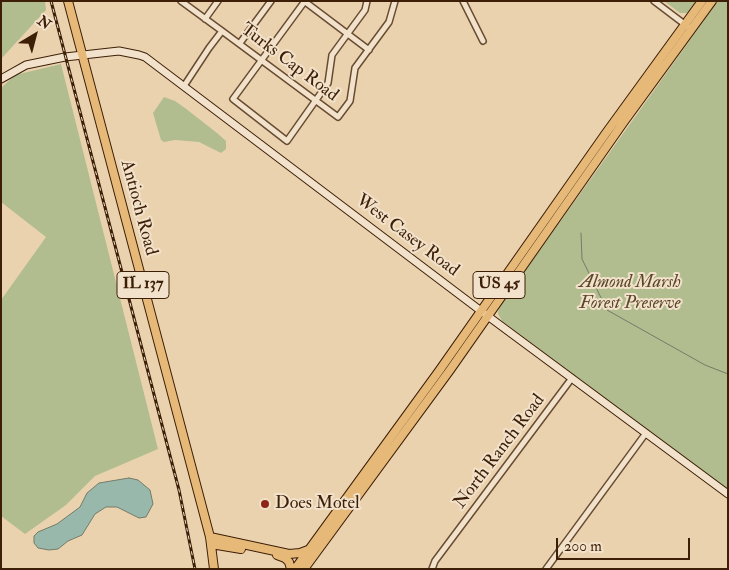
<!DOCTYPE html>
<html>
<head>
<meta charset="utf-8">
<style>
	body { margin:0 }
	#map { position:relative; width:729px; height:570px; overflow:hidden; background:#ebd2af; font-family:"IM FELL Double Pica",serif }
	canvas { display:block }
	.frame { position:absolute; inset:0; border:2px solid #3d1f07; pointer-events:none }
	.north { position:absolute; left:10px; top:10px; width:50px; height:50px; -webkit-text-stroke:4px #f2e2cb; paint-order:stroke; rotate:37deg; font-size:14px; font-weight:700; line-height:20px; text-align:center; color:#3d1f07 }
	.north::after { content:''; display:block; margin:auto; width:18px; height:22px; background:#3d1f07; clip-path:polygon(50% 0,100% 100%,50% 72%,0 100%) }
	.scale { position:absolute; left:556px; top:538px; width:134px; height:22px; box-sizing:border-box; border:2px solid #3d1f07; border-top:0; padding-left:6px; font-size:15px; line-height:18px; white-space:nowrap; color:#3d1f07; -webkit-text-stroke:4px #f2e2cb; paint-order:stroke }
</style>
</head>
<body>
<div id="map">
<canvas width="729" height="570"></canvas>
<div class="frame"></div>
<div class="north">N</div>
<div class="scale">200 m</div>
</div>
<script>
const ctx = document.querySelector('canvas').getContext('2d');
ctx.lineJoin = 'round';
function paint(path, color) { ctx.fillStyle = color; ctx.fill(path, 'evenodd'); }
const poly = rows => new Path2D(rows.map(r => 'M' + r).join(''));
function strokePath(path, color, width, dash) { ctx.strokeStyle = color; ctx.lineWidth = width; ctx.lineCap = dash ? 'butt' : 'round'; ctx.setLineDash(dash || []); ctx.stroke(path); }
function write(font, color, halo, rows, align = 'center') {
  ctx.font = font + ' "IM FELL Double Pica",serif'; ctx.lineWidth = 4; ctx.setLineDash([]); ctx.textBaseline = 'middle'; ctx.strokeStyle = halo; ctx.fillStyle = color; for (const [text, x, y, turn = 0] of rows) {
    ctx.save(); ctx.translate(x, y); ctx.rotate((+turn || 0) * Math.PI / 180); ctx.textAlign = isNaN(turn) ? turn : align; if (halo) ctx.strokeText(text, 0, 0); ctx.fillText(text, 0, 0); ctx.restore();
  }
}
const green = poly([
	[1,1,45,1,46,10,1,59],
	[664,1,698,1,687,13,680,13],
	[718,1,728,1,728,491,502,321,498,314,499,307],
	[61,64,158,449,95,476,66,505,25,534,1,516,1,300,46,237,1,202,1,88,15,75],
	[164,97,175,101,185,108,217,133,226,141,226,149,221,153,199,142,175,140,164,142,161,140,153,113]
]);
const water = poly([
	[129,478,138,480,150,490,153,504,146,517,139,518,117,507,106,507,95,514,82,535,68,541,58,549,49,550,38,548,34,543,34,536,38,532,57,524,80,507,87,493,99,483,129,478]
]);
const stream = poly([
	[581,233,582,259,607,310,705,365,728,374]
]);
const minor = poly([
	[181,1,222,31,209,48,184,86],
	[304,1,369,50],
	[305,1,233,99,287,141,328,83,332,55,365,10,367,1],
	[463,1,483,41],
	[654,1,691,29],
	[205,19,218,1],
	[222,31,338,117,350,101,355,68,389,22,395,1],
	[240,43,271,1],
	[432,569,435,561,572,378],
	[546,569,646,433]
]);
const secondary = poly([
	[1,79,26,65,65,57,119,51,139,55,145,57,481,311,728,494]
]);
const primary = poly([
	[68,1,210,537,214,569],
	[210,537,289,554,300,553,308,550],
	[211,544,241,549],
	[277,555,285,558,289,562,291,569],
	[295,569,439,371,606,133,702,1],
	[304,569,450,370,623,123,712,1]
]);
const rail = poly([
	[51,1,179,490,195,569]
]);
const markers = [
	[265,504,5,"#8f2418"]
];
const shields = [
	[143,285,52],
	[499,285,52]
];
const shieldNames = [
	["IL 137",143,285],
	["US 45",499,285]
];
const streetNames = [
	["Turks Cap Road",289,63,37],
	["Antioch Road",138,208,75],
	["West Casey Road",407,236,37],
	["North Ranch Road",500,452,-53]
];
const parkNames = [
	["Almond Marsh",630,283],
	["Forest Preserve",630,304]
];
const poiNames = [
	["Does Motel",275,504]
];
paint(green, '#b1bd8f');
paint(water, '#98b8ab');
strokePath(water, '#747b69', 1);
strokePath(stream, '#747b69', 1);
strokePath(minor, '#684c31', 8);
strokePath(secondary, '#3d1f07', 9);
strokePath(primary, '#3d1f07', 10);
strokePath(minor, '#f2e2cb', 5);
strokePath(secondary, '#f2e2cb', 7);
strokePath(primary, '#e6b978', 8);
strokePath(rail, '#3d1f07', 3);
strokePath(rail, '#f2e2cb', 1, [4]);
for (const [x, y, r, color] of markers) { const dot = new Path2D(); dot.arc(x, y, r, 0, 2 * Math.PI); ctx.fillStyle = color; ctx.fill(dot); strokePath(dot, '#f2e2cb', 2); }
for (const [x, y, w] of shields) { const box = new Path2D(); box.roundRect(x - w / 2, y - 13.5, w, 27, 4); ctx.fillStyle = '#f2e2cb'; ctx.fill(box); strokePath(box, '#3d1f07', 1); }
write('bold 16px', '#3d1f07', null, shieldNames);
write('18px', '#3d1f07', '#f2e2cb', streetNames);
write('italic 18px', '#5a4629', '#f2e2cb', parkNames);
write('18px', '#3d1f07', '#f2e2cb', poiNames, 'left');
</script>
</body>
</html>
